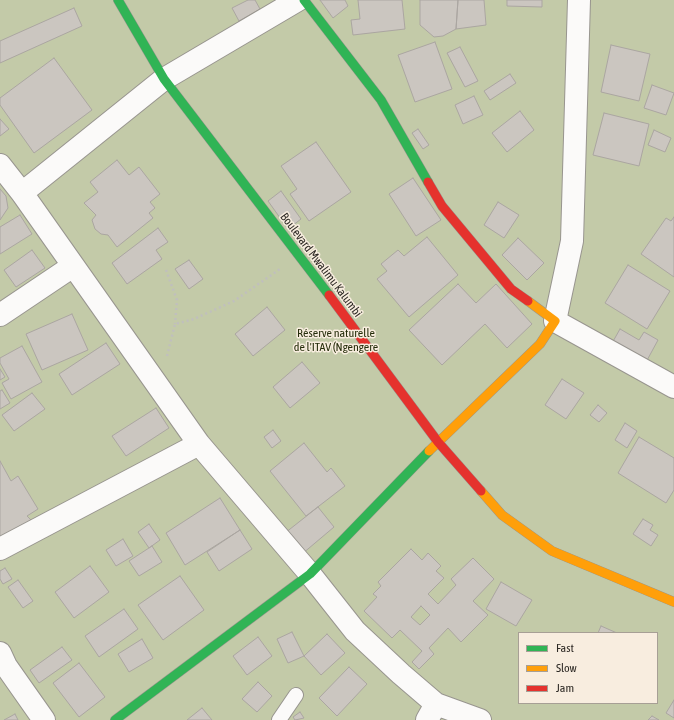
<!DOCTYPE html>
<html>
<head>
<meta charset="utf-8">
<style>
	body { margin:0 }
	#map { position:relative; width:674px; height:720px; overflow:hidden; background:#e4dfd8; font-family:"Asap Condensed",sans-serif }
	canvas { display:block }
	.legend { position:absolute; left:518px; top:632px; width:140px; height:72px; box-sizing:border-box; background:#f8eddf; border:1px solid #a79f95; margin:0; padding:5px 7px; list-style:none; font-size:12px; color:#2e2a25 }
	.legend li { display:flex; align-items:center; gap:8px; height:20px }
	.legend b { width:20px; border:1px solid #a79f95 }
</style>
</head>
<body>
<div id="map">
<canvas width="674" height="720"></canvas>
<ul class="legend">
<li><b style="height:5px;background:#30b455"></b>Fast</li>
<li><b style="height:5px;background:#ff9f0a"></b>Slow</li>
<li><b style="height:5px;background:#e5322d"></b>Jam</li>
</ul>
</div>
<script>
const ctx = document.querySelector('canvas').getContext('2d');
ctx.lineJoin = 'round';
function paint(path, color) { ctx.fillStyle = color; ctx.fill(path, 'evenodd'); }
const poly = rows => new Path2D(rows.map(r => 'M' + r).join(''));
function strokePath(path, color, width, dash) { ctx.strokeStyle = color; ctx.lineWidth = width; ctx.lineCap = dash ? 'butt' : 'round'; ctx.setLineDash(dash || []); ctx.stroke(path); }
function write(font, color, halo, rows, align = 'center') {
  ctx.font = font + ' "Asap Condensed",sans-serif'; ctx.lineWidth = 3; ctx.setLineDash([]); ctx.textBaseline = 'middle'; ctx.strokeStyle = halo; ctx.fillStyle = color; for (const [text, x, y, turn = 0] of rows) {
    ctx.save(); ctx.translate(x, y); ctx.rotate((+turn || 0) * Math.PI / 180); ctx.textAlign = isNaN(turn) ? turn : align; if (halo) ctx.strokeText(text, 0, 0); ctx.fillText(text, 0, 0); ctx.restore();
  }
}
const green = poly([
	[0,0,674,0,674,720,0,720],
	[519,633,657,633,657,703,519,703]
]);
const building = poly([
	[248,0,255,0,260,9,239,21,232,8,248,0],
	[320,0,345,0,348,6,333,18,320,0],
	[358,0,402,0,405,29,353,35,351,20,360,19,358,0],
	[420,0,458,0,456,29,443,36,434,37,420,25,420,0],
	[458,0,484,0,486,25,456,29,458,0],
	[507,0,542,0,542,7,507,6,507,0],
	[74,8,82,26,0,63,0,41,74,8],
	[435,42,452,89,415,102,398,55,435,42],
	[611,45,650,54,639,101,601,92,611,45],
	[460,47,478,81,465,87,447,53,460,47],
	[54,58,92,110,34,153,0,105,0,98,54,58],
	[510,74,516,83,490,100,484,91,510,74],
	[652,85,674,93,666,115,644,108,652,85],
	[474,96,483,115,463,124,455,105,474,96],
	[520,111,534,130,507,152,492,133,520,111],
	[604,113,649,124,639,166,593,155,604,113],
	[0,119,9,129,0,136,0,119],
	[418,129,429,145,423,149,412,133,418,129],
	[654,130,671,138,665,152,648,145,654,130],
	[316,142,351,192,309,221,290,194,297,189,281,166,316,142],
	[117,160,129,175,139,167,160,194,150,202,155,208,149,213,153,218,117,247,108,235,101,234,95,229,92,220,96,215,84,203,98,192,90,182,117,160],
	[413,178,441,220,416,236,389,194,413,178],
	[0,189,6,196,8,208,0,220,0,189],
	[281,191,301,219,288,229,268,201,281,191],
	[498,202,519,215,504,238,484,225,498,202],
	[20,215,32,234,0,254,0,227,20,215],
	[674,217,674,277,641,254,666,218,671,221,674,217],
	[158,228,168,242,156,250,162,259,127,284,112,263,158,228],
	[427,237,458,275,409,317,377,279,387,271,381,264,398,250,404,256,427,237],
	[518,238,544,263,527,280,502,255,518,238],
	[32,250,45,268,16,287,4,270,32,250],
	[189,260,203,279,189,289,175,269,189,260],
	[628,265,670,291,647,329,605,303,628,265],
	[458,284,476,303,496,284,532,324,507,348,485,324,442,365,409,330,458,284],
	[267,307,285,330,253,356,235,334,267,307],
	[72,314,88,350,42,370,26,334,72,314],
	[620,329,639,340,644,332,658,340,645,364,611,345,620,329],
	[106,343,120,364,72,395,59,374,106,343],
	[22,346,42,382,11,399,2,383,9,379,0,363,0,358,22,346],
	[302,362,320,383,290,408,273,387,302,362],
	[0,369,5,377,0,380,0,369],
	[562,379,584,393,566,419,545,405,562,379],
	[2,390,10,403,0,409,0,391,2,390],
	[32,393,45,409,14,431,2,415,32,393],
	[598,405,607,413,599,422,590,415,598,405],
	[156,408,169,428,126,456,112,436,156,408],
	[625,423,637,431,627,448,615,440,625,423],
	[273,430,281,441,272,448,264,437,273,430],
	[639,437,674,458,674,490,666,503,618,473,639,437],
	[304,443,327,472,331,468,345,486,306,516,270,471,304,443],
	[0,461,11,481,18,476,38,509,27,516,32,521,0,540,0,461],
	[220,498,240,530,185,565,166,533,220,498],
	[318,507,334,527,302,554,285,533,318,507],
	[643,519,653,525,650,530,658,535,651,546,633,534,643,519],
	[149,524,160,540,149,548,138,532,149,524],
	[240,530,252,549,219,571,207,552,240,530],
	[123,539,133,556,116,566,106,550,123,539],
	[152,546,162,562,139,576,129,561,152,546],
	[411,549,422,560,428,553,441,566,436,571,444,578,428,594,438,604,456,585,451,579,473,558,494,579,473,601,488,615,461,642,448,628,429,648,434,654,419,669,412,662,422,651,400,630,392,638,364,611,377,597,373,594,381,586,378,582,411,549],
	[421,606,430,615,420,625,411,617,421,606],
	[90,566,109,592,74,618,55,592,90,566],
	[5,568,12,579,3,584,0,579,0,571,5,568],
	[180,576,204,610,163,640,138,605,180,576],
	[18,580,33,601,23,608,8,587,18,580],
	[501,582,532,600,516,626,486,609,501,582],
	[124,609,138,629,99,657,85,636,124,609],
	[601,626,617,633,598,633,601,626],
	[292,632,304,656,288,663,277,639,292,632],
	[327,634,345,653,321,675,304,656,327,634],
	[258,637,272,656,247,675,233,656,258,637],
	[142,639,153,658,129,672,118,654,142,639],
	[62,647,72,660,39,683,30,670,62,647],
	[79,663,105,697,79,717,53,683,79,663],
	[349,667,367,684,337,716,319,698,349,667],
	[258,682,272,696,257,712,242,699,258,682],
	[674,700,674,718,666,713,674,700],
	[202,708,212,720,187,720,202,708],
	[300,712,304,718,295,720,293,717,300,712],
	[15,714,18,720,4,720,15,714],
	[652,716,659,720,648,720,652,716]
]);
const path = poly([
	[166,270,177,300,175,324],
	[167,356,175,324,194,319,234,301,280,269]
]);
const lane = poly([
	[279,720,296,695]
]);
const street = poly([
	[579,0,572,241,555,321,674,387],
	[0,165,22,193,199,444,310,574,355,631,401,674,436,704,480,720],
	[22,193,164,79,298,0],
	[0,315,73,266],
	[0,549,199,444],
	[0,653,6,666,44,720],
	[427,720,436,704]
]);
const fast = poly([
	[118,0,164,79,329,295],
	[304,0,381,100,428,182],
	[115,720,310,574,429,451]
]);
const slow = poly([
	[429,451,540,344,555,321,528,301],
	[481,491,502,515,552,551,674,602]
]);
const jam = poly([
	[428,182,442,206,511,289,528,301],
	[329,295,438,442,481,491]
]);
const streetNames = [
	["Boulevard Mwalimu Kalumbi",321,265,53]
];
const parkNames = [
	["Réserve naturelle",336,333],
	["de l'ITAV (Ngengere",336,347]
];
paint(green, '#c3caa8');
paint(building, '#cbc6c0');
strokePath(building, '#aba6a1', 1);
strokePath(lane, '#98958f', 16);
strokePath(street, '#98958f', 24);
strokePath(fast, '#98958f', 10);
strokePath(slow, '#98958f', 10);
strokePath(jam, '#98958f', 10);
strokePath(path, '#c0bfbd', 2.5, [2, 3]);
strokePath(lane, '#fbfaf9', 14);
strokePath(street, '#fbfaf9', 22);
strokePath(fast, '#30b455', 9);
strokePath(slow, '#ff9f0a', 9);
strokePath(jam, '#e5322d', 9);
write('12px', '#2e2a25', '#f8eddf', streetNames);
write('12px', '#252d0a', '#f8eddf', parkNames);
</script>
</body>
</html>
